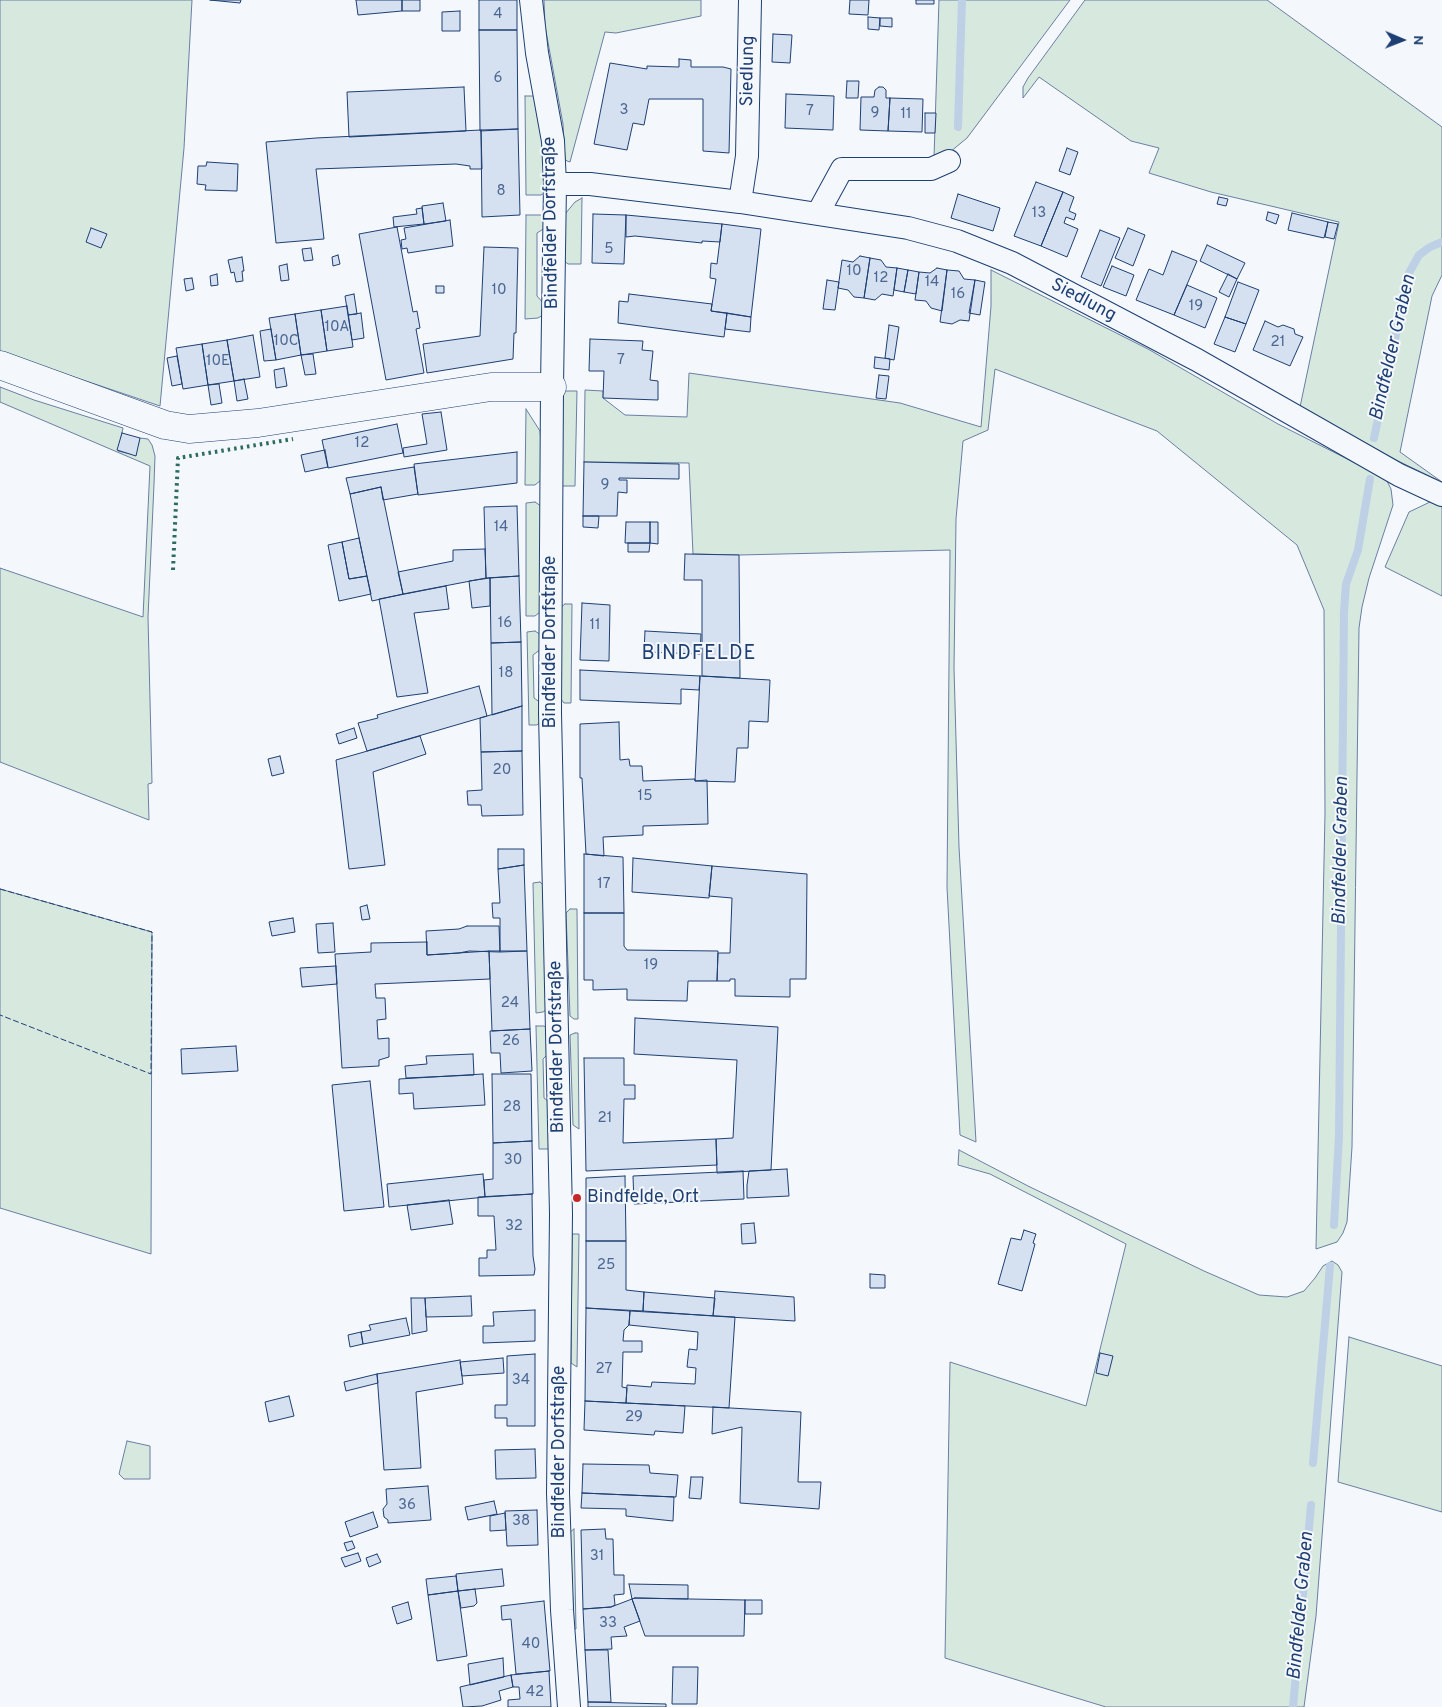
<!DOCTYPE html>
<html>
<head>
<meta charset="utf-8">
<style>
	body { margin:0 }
	#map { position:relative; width:1442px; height:1707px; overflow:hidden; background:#f4f7fb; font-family:Overpass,sans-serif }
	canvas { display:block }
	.north { position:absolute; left:1377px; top:15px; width:50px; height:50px; -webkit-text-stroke:4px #f4f7fb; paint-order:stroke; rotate:91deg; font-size:14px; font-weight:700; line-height:20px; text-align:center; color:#1d3f73 }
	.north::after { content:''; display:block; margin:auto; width:18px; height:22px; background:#1d3f73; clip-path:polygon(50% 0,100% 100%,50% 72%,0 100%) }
</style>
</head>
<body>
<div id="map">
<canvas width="1442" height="1707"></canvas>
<div class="north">N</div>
</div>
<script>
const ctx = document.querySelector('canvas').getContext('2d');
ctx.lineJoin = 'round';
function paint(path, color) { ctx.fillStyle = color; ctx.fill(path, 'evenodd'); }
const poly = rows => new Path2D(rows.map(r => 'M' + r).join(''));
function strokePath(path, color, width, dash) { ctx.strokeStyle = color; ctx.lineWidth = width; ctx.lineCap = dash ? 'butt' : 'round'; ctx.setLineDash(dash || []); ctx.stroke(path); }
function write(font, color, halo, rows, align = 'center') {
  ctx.font = font + ' Overpass,sans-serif'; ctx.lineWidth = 4; ctx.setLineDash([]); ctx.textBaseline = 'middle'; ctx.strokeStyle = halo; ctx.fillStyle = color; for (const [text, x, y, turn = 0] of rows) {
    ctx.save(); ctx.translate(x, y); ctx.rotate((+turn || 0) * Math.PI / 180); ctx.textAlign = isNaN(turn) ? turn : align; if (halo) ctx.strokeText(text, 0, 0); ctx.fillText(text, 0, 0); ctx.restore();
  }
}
const green = poly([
	[0,0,192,0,184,148,160,406,0,352,0,0],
	[544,0,701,0,701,16,616,33,605,32,570,162,567,161,565,159,563,124,545,26,544,0],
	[939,0,1070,0,967,138,950,152,934,158,939,0],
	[1085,0,1267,0,1442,127,1442,275,1432,296,1400,452,1442,482,1398,461,1300,407,1339,222,1211,192,1149,173,1159,148,1131,141,1039,77,1023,98,1023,87,1028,78,1085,0],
	[525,96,536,96,541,119,545,193,541,195,526,195,525,96],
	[582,198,581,264,568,264,563,260,565,214,575,202,582,198],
	[526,215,542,215,545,218,545,228,537,233,537,296,544,304,543,315,538,318,525,319,526,215],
	[991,270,1148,349,1278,424,1377,474,1387,481,1391,489,1393,505,1369,578,1362,607,1359,628,1352,1147,1347,1222,1343,1233,1337,1242,1316,1249,1325,813,1324,610,1297,545,1157,431,995,369,988,430,963,441,956,519,954,668,959,847,976,1142,960,1135,947,887,950,550,739,555,693,554,689,463,584,462,585,390,603,391,603,398,625,415,687,417,689,373,900,403,981,427,991,306,991,270],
	[0,387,34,400,123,428,118,451,135,455,140,438,148,439,152,445,155,456,154,484,148,617,152,783,148,784,149,820,0,762,0,568,143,617,150,466,0,402,0,387],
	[562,391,577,391,575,486,561,486,562,391],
	[526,409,540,431,541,441,541,480,535,485,525,485,526,409],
	[535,502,541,506,540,612,535,616,526,616,526,503,535,502],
	[1430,502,1442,507,1442,596,1385,567,1409,512,1430,502],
	[565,604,572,604,571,703,564,703,560,698,561,607,565,604],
	[535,631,541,635,541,649,533,655,534,698,541,703,541,721,537,725,529,725,527,632,535,631],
	[540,882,545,887,549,1008,543,1012,536,1013,533,883,540,882],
	[0,889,152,932,151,1254,0,1208,0,889],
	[570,909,577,909,578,1019,574,1019,570,1016,566,913,570,909],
	[536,1026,544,1026,550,1030,550,1052,543,1059,544,1098,552,1104,552,1144,548,1149,539,1149,536,1026],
	[575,1033,578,1033,579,1129,573,1125,570,1035,575,1033],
	[959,1150,1028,1186,1204,1271,1259,1295,1287,1297,1304,1291,1315,1278,1323,1266,1332,1261,1338,1265,1342,1272,1316,1616,1304,1707,1106,1707,945,1658,950,1362,1086,1406,1126,1244,990,1174,958,1165,959,1150],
	[572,1234,579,1234,577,1367,571,1363,572,1234],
	[1349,1337,1442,1366,1442,1512,1338,1482,1349,1337],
	[127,1441,150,1446,150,1479,124,1479,119,1474,127,1441],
	[574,1529,576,1629,574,1629,570,1532,574,1529]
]);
const stream = poly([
	[958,127,962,0],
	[1374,438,1409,273,1419,255,1430,247,1442,242],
	[1334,1225,1339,1136,1344,612,1346,584,1358,550,1370,479],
	[1313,1463,1330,1266],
	[1293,1707,1311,1505]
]);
const building = poly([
	[210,0,241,0,240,3,210,0],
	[356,0,402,0,402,11,358,15,356,0],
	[402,0,420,0,420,11,402,11,402,0],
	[479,0,517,0,517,30,479,30,479,0],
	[850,0,869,0,868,15,849,14,850,0],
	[916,0,934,0,934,4,916,4,916,0],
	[460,11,460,31,442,31,442,12,460,11],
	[868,17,880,18,879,30,868,29,868,17],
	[880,18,892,18,892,27,880,26,880,18],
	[479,30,517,30,518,129,480,131,479,30],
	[773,34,792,35,790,63,772,62,773,34],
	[679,59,691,60,691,67,723,67,731,69,729,153,703,151,703,99,649,99,644,125,633,123,627,150,594,144,610,63,647,69,647,66,679,67,679,59],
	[847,81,859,81,858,98,846,98,847,81],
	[464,87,466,131,349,137,347,92,464,87],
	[879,87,883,87,886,90,886,98,890,98,888,131,860,130,861,97,874,97,875,90,879,87],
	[786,94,834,96,833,130,785,128,786,94],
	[890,98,923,99,922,132,888,131,890,98],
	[925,113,936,113,935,133,925,133,925,113],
	[518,129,520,215,482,217,481,130,518,129],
	[481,130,482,169,470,169,470,166,456,164,316,169,324,239,276,243,266,142,316,138,481,130],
	[1067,148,1078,152,1070,175,1059,171,1067,148],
	[207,162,238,164,237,191,205,190,206,185,197,184,198,166,206,166,207,162],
	[1036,182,1063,192,1041,246,1014,236,1036,182],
	[1063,192,1074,197,1069,211,1076,214,1074,220,1066,217,1064,223,1078,229,1067,257,1041,246,1063,192],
	[958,194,1000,208,993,231,951,218,958,194],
	[1219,197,1228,199,1226,206,1217,204,1219,197],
	[443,203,446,221,424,224,422,206,443,203],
	[422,208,424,224,394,227,393,217,417,214,416,209,422,208],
	[1268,212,1279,215,1276,224,1266,220,1268,212],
	[1292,213,1328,222,1324,238,1288,230,1292,213],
	[593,214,626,215,624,264,592,263,593,214],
	[626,215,722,224,720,242,702,241,702,243,635,236,626,237,626,215],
	[450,220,453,246,408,253,407,248,402,249,401,240,406,239,404,228,450,220],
	[1328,222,1338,224,1334,239,1325,237,1328,222],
	[722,224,761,229,751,317,711,311,716,279,710,278,711,263,717,264,722,224],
	[397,227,413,312,417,311,420,328,416,329,424,373,386,380,359,234,397,227],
	[91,228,107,234,101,248,86,242,91,228],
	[1128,228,1145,235,1133,266,1115,258,1128,228],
	[1100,230,1120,238,1101,286,1081,277,1100,230],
	[1207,245,1245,263,1237,279,1200,261,1207,245],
	[484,247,518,248,516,333,514,333,513,359,427,373,423,344,480,336,484,247],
	[311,248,313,260,304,261,302,249,311,248],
	[1172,251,1197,261,1174,315,1136,300,1149,269,1163,275,1172,251],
	[338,255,340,264,333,266,332,257,338,255],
	[860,256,870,258,864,298,854,297,848,290,838,288,842,260,853,262,860,256],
	[242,257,244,271,242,271,243,281,236,282,234,272,231,273,228,260,242,257],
	[870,258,881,260,886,267,897,268,893,296,882,294,875,300,864,298,870,258],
	[287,264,289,280,281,281,279,266,287,264],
	[1112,266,1134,275,1126,296,1103,287,1112,266],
	[897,268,908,270,904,292,894,290,897,268],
	[937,268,947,270,942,311,931,308,926,301,915,300,919,272,930,273,937,268],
	[908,270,919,272,916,294,904,292,908,270],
	[947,270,959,271,964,279,975,280,969,321,960,320,952,324,940,322,947,270],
	[217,274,218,285,211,286,210,276,217,274],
	[1228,274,1237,279,1229,297,1219,292,1228,274],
	[192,278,194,289,186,291,184,279,192,278],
	[827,280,839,282,835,310,823,309,827,280],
	[975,280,985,282,980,315,969,313,975,280],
	[1238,282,1259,290,1246,324,1225,317,1238,282],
	[1187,285,1217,298,1205,328,1174,315,1187,285],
	[436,286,444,286,444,293,436,293,436,286],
	[354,294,357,314,348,315,345,296,354,294],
	[629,294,712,304,711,311,727,313,724,337,618,323,619,301,628,302,629,294],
	[347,306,353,347,327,351,321,310,347,306],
	[321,310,327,351,301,355,295,314,321,310],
	[361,313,364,338,352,340,348,315,361,313],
	[727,313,751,317,750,332,725,329,727,313],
	[295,314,301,355,276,360,269,318,295,314],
	[1225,317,1246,324,1235,352,1214,344,1225,317],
	[1265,321,1278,327,1283,325,1294,329,1295,334,1303,337,1290,366,1253,350,1265,321],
	[889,325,899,327,894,360,885,358,889,325],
	[271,329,276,360,264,361,260,331,271,329],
	[253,335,260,377,234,381,227,340,253,335],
	[590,339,643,341,642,350,653,351,650,380,658,381,658,400,603,398,604,371,589,371,590,339],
	[227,340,234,381,208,385,202,344,227,340],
	[202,344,208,385,183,389,176,348,202,344],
	[313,354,316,374,305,375,301,355,313,354],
	[177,356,182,384,172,386,167,358,177,356],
	[875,357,890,359,889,370,874,368,875,357],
	[284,368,287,386,276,388,274,370,284,368],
	[879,375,889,376,886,399,876,398,879,375],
	[244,379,248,399,237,401,234,381,244,379],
	[219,384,222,403,211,405,208,385,219,384],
	[441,412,447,450,404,457,403,448,427,444,422,414,441,412],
	[397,424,403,453,328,468,322,440,397,424],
	[122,433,140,438,136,456,117,450,122,433],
	[325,450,328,467,305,472,301,455,325,450],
	[517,452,517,483,418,495,414,464,517,452],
	[584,462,679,464,679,479,619,478,619,480,627,480,627,493,618,492,617,516,583,516,584,462],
	[414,467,418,494,383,500,381,487,350,494,346,478,414,467],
	[381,487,403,594,372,601,350,494,381,487],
	[517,506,519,576,486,578,484,507,517,506],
	[583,516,599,516,598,528,583,527,583,516],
	[626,522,650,522,650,543,625,543,626,522],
	[650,522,658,522,658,544,650,543,650,522],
	[359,538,367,576,349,579,342,542,359,538],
	[342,542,349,579,367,576,371,594,339,601,328,545,342,542],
	[628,543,650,543,649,552,628,552,628,543],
	[485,549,486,578,403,594,398,572,453,561,453,550,485,549],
	[685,554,739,555,740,678,702,676,702,580,684,580,685,554],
	[519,576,521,642,491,643,490,578,519,576],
	[490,578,490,606,472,608,469,581,490,578],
	[446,586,449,609,414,613,428,693,397,697,379,599,446,586],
	[582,603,610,605,609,661,580,660,582,603],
	[645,631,701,634,700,654,644,652,645,631],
	[521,642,522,706,492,715,491,643,521,642],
	[580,670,700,676,699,690,681,689,681,704,580,700,580,670],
	[700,676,770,680,768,722,749,721,748,748,737,748,735,782,695,781,700,676],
	[479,686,487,716,367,751,358,723,378,718,377,715,479,686],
	[522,706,522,751,481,752,480,718,522,706],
	[619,722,620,760,629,759,630,766,642,766,643,781,695,779,695,781,707,780,708,824,643,826,643,835,603,837,604,856,586,854,582,778,580,778,580,724,619,722],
	[354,728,357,738,339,744,336,734,354,728],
	[420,736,426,754,373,772,385,865,349,869,336,760,420,736],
	[522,751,523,815,482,816,481,805,468,805,467,791,482,790,481,752,522,751],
	[280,756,284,773,272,776,268,759,280,756],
	[498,849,524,849,524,865,498,869,498,849],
	[584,854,623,857,624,913,584,913,584,854],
	[633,858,712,866,709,898,632,892,633,858],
	[524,865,527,951,500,952,500,918,493,918,492,903,500,903,498,869,524,865],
	[712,866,807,874,806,979,790,979,790,997,735,996,735,979,730,979,730,981,717,981,718,953,730,953,732,898,709,896,712,866],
	[367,905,370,919,362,920,360,907,367,905],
	[584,913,624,913,624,946,627,950,718,951,717,981,688,981,687,1001,627,1000,627,989,593,990,593,980,584,980,584,913],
	[293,918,295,932,272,936,269,922,293,918],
	[333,923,335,952,318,953,316,924,333,923],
	[467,926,499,926,500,952,469,951,459,953,427,955,426,931,459,929,467,926],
	[427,942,427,955,489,951,490,979,375,984,376,998,385,998,386,1019,377,1020,378,1039,389,1038,389,1057,379,1060,379,1066,342,1068,335,954,371,952,371,943,427,942],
	[489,951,527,951,530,1029,492,1031,489,951],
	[336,966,337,984,302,987,300,968,336,966],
	[635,1018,778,1027,771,1170,717,1173,716,1139,733,1138,737,1060,634,1054,635,1018],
	[530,1029,532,1071,501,1073,500,1053,491,1053,490,1031,530,1029],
	[236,1046,238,1071,182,1074,181,1049,236,1046],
	[473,1054,474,1075,406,1078,405,1066,427,1064,426,1056,473,1054],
	[584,1058,624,1058,624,1085,635,1085,635,1099,624,1099,623,1143,716,1139,717,1165,586,1171,584,1058],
	[483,1074,485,1105,414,1109,413,1093,399,1094,399,1079,483,1074],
	[492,1074,531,1074,532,1141,493,1143,492,1074],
	[370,1081,384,1207,344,1211,332,1085,370,1081],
	[532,1141,533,1194,485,1197,484,1180,493,1179,493,1143,532,1141],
	[787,1169,789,1196,747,1198,747,1185,749,1171,787,1169],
	[743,1171,744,1199,634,1204,633,1176,743,1171],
	[483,1174,485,1197,389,1207,387,1184,483,1174],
	[625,1176,626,1241,586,1241,586,1178,625,1176],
	[532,1194,533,1256,535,1269,534,1275,479,1276,479,1258,487,1258,487,1250,496,1250,494,1216,478,1216,478,1197,532,1194],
	[449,1200,453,1224,411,1230,407,1205,449,1200],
	[754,1223,756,1243,742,1244,741,1224,754,1223],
	[1024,1230,1036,1234,1033,1243,1035,1244,1022,1291,998,1284,1011,1238,1021,1240,1024,1230],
	[586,1241,626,1241,626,1290,644,1292,643,1311,586,1308,586,1241],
	[870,1274,885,1275,885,1288,870,1288,870,1274],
	[715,1291,794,1297,795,1321,713,1316,715,1291],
	[644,1292,715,1298,713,1316,643,1311,644,1292],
	[471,1296,472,1316,426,1317,425,1298,471,1296],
	[411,1298,425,1298,427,1331,412,1334,411,1298],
	[586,1308,630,1311,629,1325,624,1330,623,1341,642,1341,642,1352,623,1352,622,1387,627,1388,626,1403,585,1401,586,1308],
	[535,1310,535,1341,483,1343,483,1326,494,1326,493,1312,535,1310],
	[630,1311,735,1317,729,1408,626,1403,627,1385,651,1387,652,1382,695,1384,696,1368,687,1367,689,1349,697,1350,698,1332,629,1325,630,1311],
	[406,1318,410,1335,363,1344,361,1332,371,1330,369,1325,406,1318],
	[361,1332,363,1344,350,1347,348,1335,361,1332],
	[1100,1353,1113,1356,1108,1376,1096,1373,1100,1353],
	[535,1354,535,1426,507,1426,507,1418,495,1418,495,1405,507,1405,507,1356,535,1354],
	[503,1358,504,1373,462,1376,460,1362,503,1358],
	[460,1360,463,1384,416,1392,421,1468,384,1470,377,1374,460,1360],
	[377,1374,378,1383,346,1391,344,1382,377,1374],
	[289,1396,294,1416,269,1422,265,1402,289,1396],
	[585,1401,685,1406,683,1433,655,1431,654,1435,584,1430,585,1401],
	[713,1407,801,1412,798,1482,821,1482,819,1509,740,1503,742,1427,712,1434,713,1407],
	[535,1449,536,1478,496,1479,495,1450,535,1449],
	[583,1464,649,1465,650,1473,678,1475,676,1497,582,1493,583,1464],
	[691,1477,703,1477,701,1499,689,1498,691,1477],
	[428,1486,431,1520,388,1523,388,1520,384,1517,383,1509,387,1504,386,1489,428,1486],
	[582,1493,674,1497,673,1521,626,1516,626,1509,581,1508,582,1493],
	[494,1501,497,1514,468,1520,465,1507,494,1501],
	[537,1510,538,1545,507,1546,505,1511,537,1510],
	[373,1512,378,1527,350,1537,345,1522,373,1512],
	[505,1513,506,1530,490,1531,490,1516,505,1513],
	[605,1529,606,1539,613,1539,614,1575,624,1575,624,1594,614,1595,615,1605,611,1607,583,1609,581,1530,605,1529],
	[352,1541,355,1548,347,1551,344,1543,352,1541],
	[358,1553,361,1561,345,1567,341,1558,358,1553],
	[377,1554,381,1562,369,1567,366,1558,377,1554],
	[502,1569,504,1586,458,1591,456,1574,502,1569],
	[456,1576,458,1591,428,1595,426,1579,456,1576],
	[629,1584,688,1585,688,1599,635,1598,632,1599,629,1584],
	[475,1589,477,1603,474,1606,461,1608,458,1591,475,1589],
	[458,1591,467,1656,437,1661,428,1595,458,1591],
	[635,1598,745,1600,744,1636,645,1636,632,1599,635,1598],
	[632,1599,640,1621,624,1627,627,1636,611,1637,612,1649,585,1650,583,1609,611,1607,632,1599],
	[745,1600,762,1600,762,1614,745,1614,745,1600],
	[544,1601,550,1671,516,1674,511,1619,502,1620,501,1606,544,1601],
	[408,1602,412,1619,397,1624,392,1607,408,1602],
	[585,1650,608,1650,611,1702,588,1702,585,1650],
	[503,1658,504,1677,470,1685,468,1664,503,1658],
	[673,1667,698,1667,697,1704,672,1704,673,1667],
	[549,1671,551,1707,508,1707,508,1700,520,1699,519,1687,513,1687,511,1675,549,1671],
	[511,1675,513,1687,499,1691,501,1700,482,1706,463,1707,460,1687,511,1675],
	[588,1702,666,1704,666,1707,588,1707,588,1702]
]);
const minor = poly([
	[531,0,537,53,553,141,555,184,552,387,550,713,561,1214,558,1493,562,1610,569,1707],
	[555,184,590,184,740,202,908,228,957,241,1012,263,1197,360,1399,475,1442,495],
	[740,202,747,156,750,0],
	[818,213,842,169,931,169,949,161]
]);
const tertiary = poly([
	[0,365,165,425,189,429,258,423,491,387,552,387]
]);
const hedge = poly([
	[173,570,178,458,293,439]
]);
const fence = poly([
	[0,889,152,932,151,1074,0,1015]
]);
const markers = [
	[577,1198,5,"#c62828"]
];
const numberNames = [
	["4",498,15],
	["6",498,79],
	["3",624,111],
	["7",810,112],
	["9",875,114],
	["11",906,115],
	["8",501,192],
	["13",1039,214],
	["5",609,250],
	["10",854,272],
	["12",881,279],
	["14",932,283],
	["10",499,291],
	["16",958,295],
	["19",1196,307],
	["10A",337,328],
	["10C",286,342],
	["21",1278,343],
	["7",621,361],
	["10E",218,362],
	["12",362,444],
	["9",605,486],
	["14",501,528],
	["16",505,624],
	["11",595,626],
	["18",506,674],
	["20",502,771],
	["15",645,797],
	["17",604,885],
	["19",651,966],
	["24",510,1004],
	["26",511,1042],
	["28",512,1108],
	["21",605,1119],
	["30",513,1161],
	["32",514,1227],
	["25",606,1266],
	["27",604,1370],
	["34",521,1381],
	["29",634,1418],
	["36",407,1506],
	["38",521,1522],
	["31",597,1557],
	["33",608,1624],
	["40",531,1645],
	["42",535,1693]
];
const streetNames = [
	["Siedlung",749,71,-89],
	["Bindfelder Dorfstraße",552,223,-91],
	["Siedlung",1083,301,28],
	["Bindfelder Dorfstraße",551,642,-90],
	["Bindfelder Dorfstraße",558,1047,-91],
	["Bindfelder Dorfstraße",560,1452,-90]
];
const poiNames = [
	["Bindfelde, Ort",587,1198]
];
const waterNames = [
	["Bindfelder Graben",1394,348,-77],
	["Bindfelder Graben",1342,851,-89],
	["Bindfelder Graben",1302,1606,-85]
];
const quarterNames = [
	["BINDFELDE",699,655]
];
paint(green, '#d7e8df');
strokePath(green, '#687fa3', 1);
strokePath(stream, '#bed0e5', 8);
paint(building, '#d5e0f0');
strokePath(building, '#1d3f73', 1);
strokePath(minor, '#1d3f73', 24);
strokePath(tertiary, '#1d3f73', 29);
strokePath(minor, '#f4f7fb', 22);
strokePath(tertiary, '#f4f7fb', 28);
strokePath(hedge, '#2c6c60', 4, [2.5, 4]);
strokePath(fence, '#1d3f73', 1, [6, 2.5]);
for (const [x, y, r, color] of markers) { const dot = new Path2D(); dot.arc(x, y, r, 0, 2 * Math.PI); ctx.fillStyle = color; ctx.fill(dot); strokePath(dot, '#f4f7fb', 2); }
write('15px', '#4b6792', null, numberNames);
write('18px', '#1d3f73', '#f4f7fb', streetNames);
write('18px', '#1d3f73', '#f4f7fb', poiNames, 'left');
write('italic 19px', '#1d3f73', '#f4f7fb', waterNames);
ctx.letterSpacing = '1px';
write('20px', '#1d3f73', '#f4f7fb', quarterNames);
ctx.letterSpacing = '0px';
</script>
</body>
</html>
